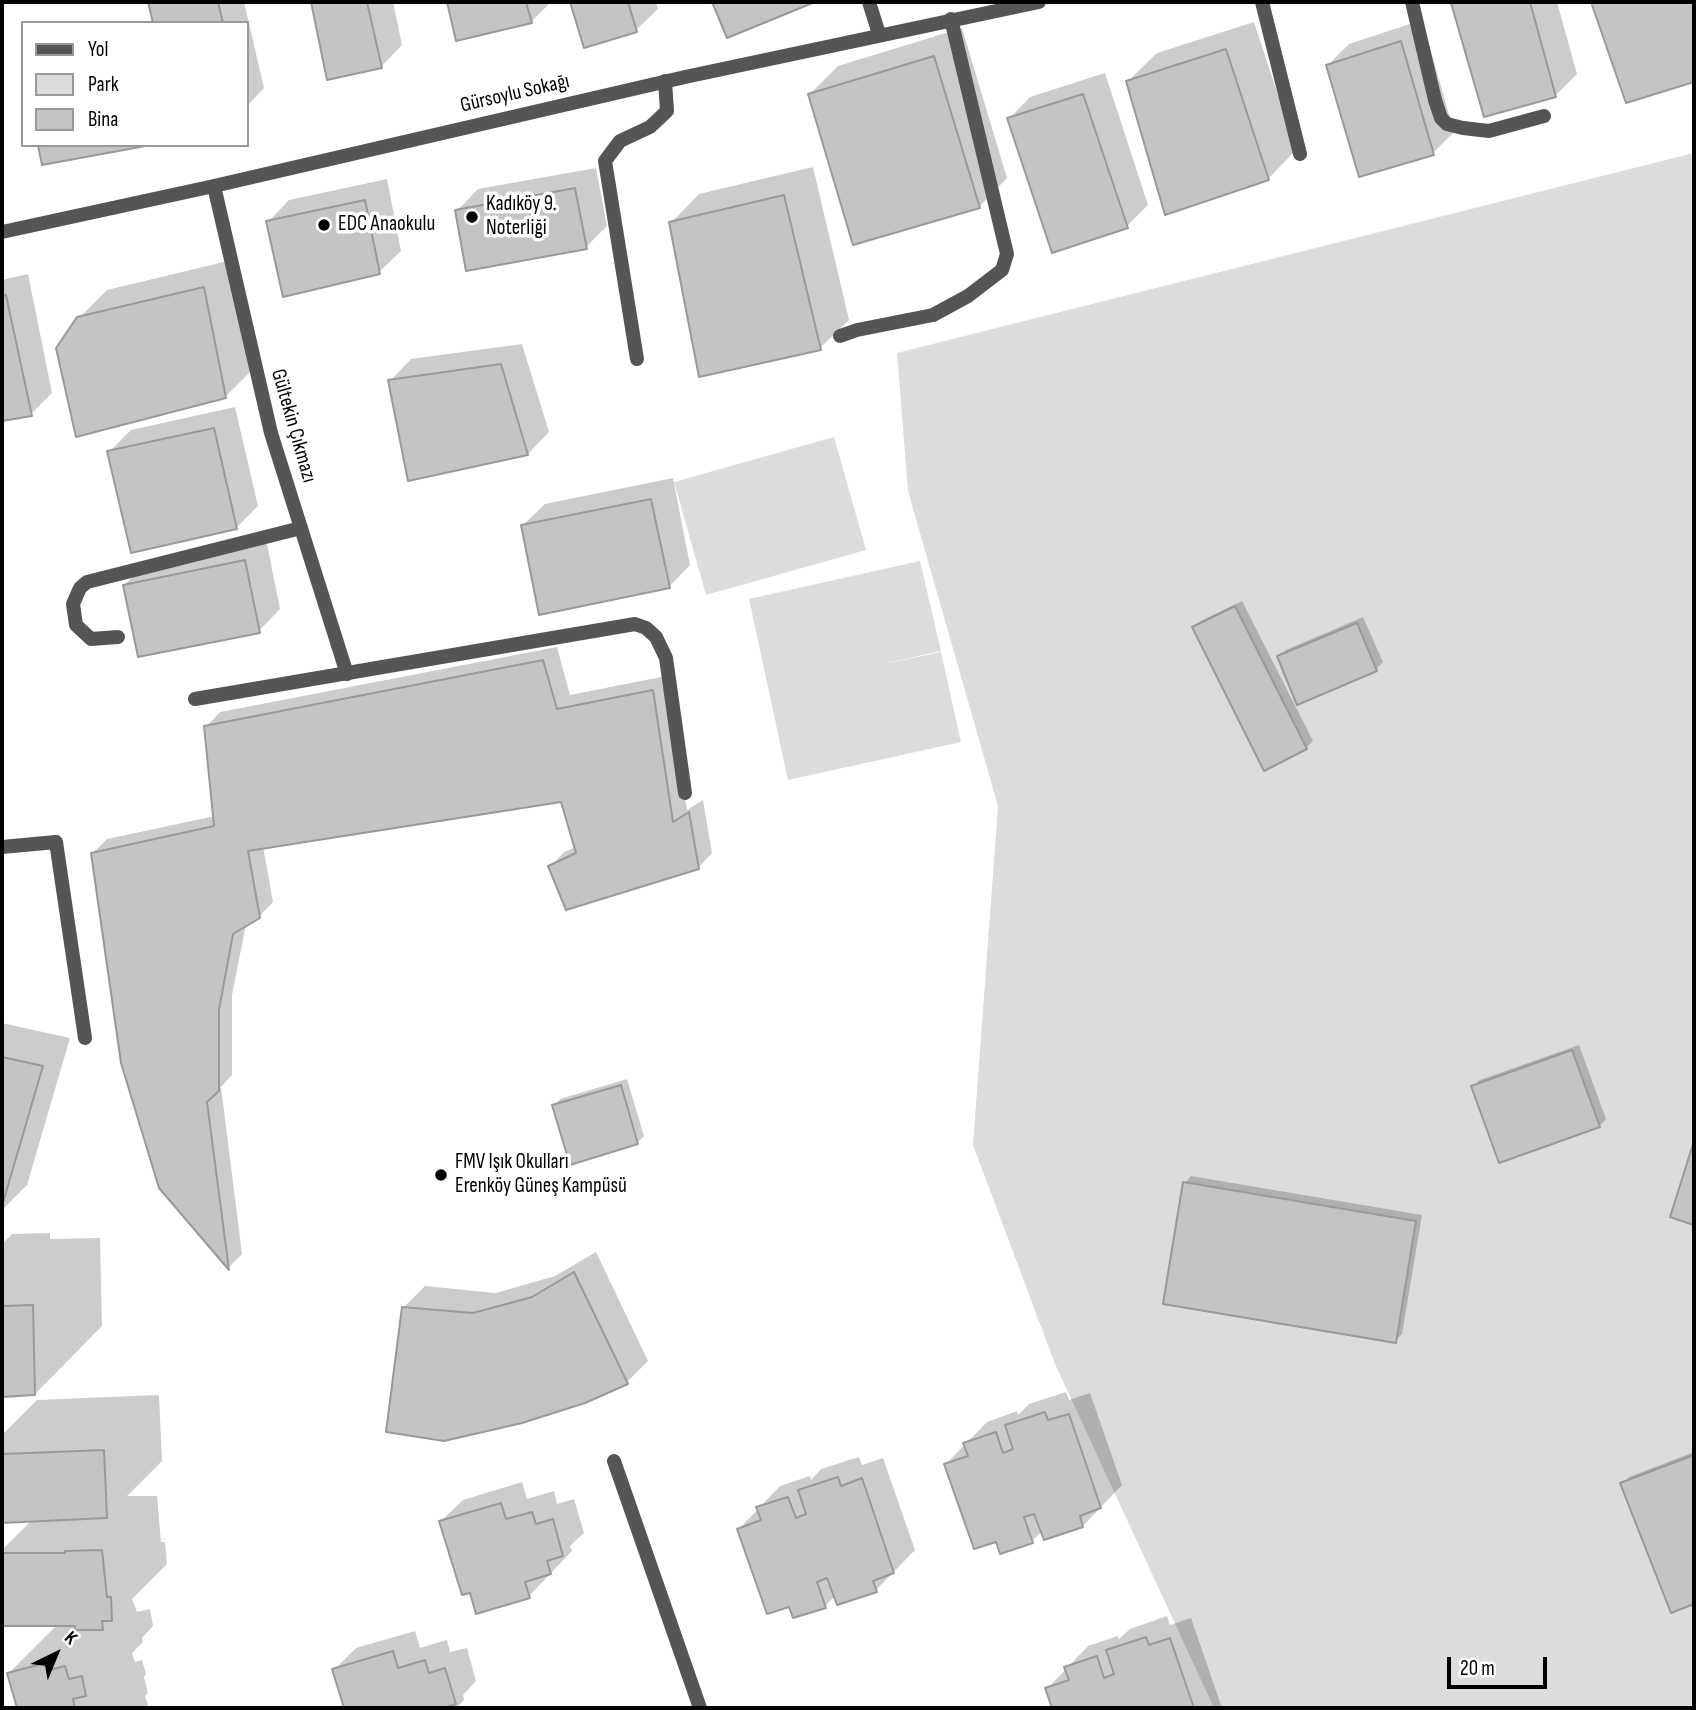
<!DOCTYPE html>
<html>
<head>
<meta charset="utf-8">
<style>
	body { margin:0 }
	#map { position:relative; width:1696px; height:1710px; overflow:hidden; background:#fff; font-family:"Sofia Sans Condensed",sans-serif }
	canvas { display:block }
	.frame { position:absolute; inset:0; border:4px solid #000; pointer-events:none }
	.legend { position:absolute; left:21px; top:21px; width:228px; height:126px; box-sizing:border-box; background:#fff; border:2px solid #999; margin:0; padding:9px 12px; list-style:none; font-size:21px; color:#000 }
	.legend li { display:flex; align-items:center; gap:14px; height:35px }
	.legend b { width:35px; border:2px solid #999 }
	.north { position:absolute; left:21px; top:1619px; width:70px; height:70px; -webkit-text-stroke:5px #fff; paint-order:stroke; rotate:43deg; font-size:19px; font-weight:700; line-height:28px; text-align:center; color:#000 }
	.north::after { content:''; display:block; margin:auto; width:24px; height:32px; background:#000; clip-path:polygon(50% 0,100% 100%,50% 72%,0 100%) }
	.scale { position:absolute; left:1447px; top:1657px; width:100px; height:32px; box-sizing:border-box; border:4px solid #000; border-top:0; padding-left:9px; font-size:21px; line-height:24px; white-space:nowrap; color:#000; -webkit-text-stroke:5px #fff; paint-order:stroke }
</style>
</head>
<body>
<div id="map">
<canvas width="1696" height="1710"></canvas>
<div class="frame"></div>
<ul class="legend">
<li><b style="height:9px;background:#555"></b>Yol</li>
<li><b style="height:19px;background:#dcdcdc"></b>Park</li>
<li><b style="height:19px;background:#c4c4c4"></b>Bina</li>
</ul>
<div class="north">K</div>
<div class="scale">20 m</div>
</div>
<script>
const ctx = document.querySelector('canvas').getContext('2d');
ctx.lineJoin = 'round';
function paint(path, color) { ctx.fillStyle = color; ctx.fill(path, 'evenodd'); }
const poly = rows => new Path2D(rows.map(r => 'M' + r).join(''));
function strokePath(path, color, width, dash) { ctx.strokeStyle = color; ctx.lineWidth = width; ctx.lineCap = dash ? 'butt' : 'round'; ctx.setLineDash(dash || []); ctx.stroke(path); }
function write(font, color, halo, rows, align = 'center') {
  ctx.font = font + ' "Sofia Sans Condensed",sans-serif'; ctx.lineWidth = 7; ctx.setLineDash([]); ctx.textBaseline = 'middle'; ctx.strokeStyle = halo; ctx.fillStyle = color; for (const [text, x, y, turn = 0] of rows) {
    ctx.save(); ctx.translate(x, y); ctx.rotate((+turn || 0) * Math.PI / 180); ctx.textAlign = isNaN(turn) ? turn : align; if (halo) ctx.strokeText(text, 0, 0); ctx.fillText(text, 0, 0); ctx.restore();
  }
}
const green = poly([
	[1694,153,1694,1708,1214,1708,1055,1364,973,1145,998,806,908,491,897,353],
	[834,437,866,550,706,595,674,482],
	[920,561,941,651,870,667,941,652,961,742,788,780,749,599]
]);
const shadow = poly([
	[150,2,244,2,264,88,247,106,247,23,155,23],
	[313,2,393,2,402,45,381,67,329,78],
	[449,2,551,2,531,22,457,39],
	[571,2,656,2,658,9,636,30,585,46],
	[1455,2,1557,2,1577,74,1555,96,1453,3],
	[1593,2,1694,2,1694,80,1627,101],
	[1422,20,1454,132,1433,153,1328,65,1349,44],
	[1254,22,1296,150,1268,179,1128,81,1157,53],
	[962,28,1007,178,979,207,810,94,838,66],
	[1105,73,1148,205,1127,226,1009,119,1030,97],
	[813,167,849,320,820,348,671,223,699,194],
	[596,168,607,226,586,247,457,211,478,189],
	[387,179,401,251,379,272,268,222,289,200],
	[232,260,254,368,225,397,78,319,107,290],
	[28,274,52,393,31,414,2,419,2,280],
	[522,344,549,432,528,454,409,479,390,381,411,359],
	[235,407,258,506,236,528,109,452,131,430],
	[673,478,690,565,669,587,523,525,545,504],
	[266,539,280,609,259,631,124,585,146,564],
	[1242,601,1313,741,1306,748,1194,628,1201,621],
	[1363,617,1383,662,1376,669,1298,702,1279,657,1286,650],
	[557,647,570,695,666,676,687,810,703,800,712,853,698,868,550,867,564,852,576,847,562,800,263,846,273,902,259,917,246,924,232,995,232,1075,221,1087,242,1254,229,1267,93,853,107,839,215,816,206,727,220,712],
	[2,1023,70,1038,27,1185,2,1210],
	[1579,1045,1606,1119,1599,1126,1473,1086,1480,1080],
	[627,1079,644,1136,637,1143,554,1106,560,1099],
	[1191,1176,1422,1215,1402,1334,1395,1341,1185,1183],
	[50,1233,50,1239,100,1238,102,1326,35,1394,2,1395,2,1244,12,1234],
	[596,1252,648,1361,627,1382,403,1308,425,1286,496,1293,555,1276],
	[1066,1392,1069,1400,1090,1393,1122,1485,1083,1526,1042,1531,1032,1541,998,1540,946,1464,987,1422,1017,1411,1018,1415,1029,1404],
	[159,1395,162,1461,127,1496,157,1496,161,1542,165,1542,167,1564,132,1599,137,1612,150,1609,153,1626,142,1638,143,1642,132,1653,135,1662,142,1660,146,1674,144,1677,148,1693,145,1696,148,1705,145,1708,19,1708,9,1673,58,1624,2,1624,2,1550,32,1520,2,1521,2,1435,37,1400],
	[1694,1452,1694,1602,1672,1611,1623,1484,1629,1477],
	[859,1457,862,1465,883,1458,915,1550,876,1590,835,1596,825,1606,790,1605,739,1529,780,1486,810,1476,811,1480,821,1469],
	[522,1482,527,1499,554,1491,557,1504,574,1499,584,1533,570,1546,572,1551,529,1596,471,1591,441,1521,463,1500],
	[1167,1616,1170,1625,1191,1618,1222,1708,1054,1708,1047,1689,1088,1646,1118,1636,1119,1639,1130,1629],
	[415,1631,420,1648,447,1640,450,1652,467,1648,476,1681,463,1695,464,1700,456,1708,345,1708,334,1670,356,1648]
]);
const building = poly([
	[148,2,218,2,223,23,153,23,148,2],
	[311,2,367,2,382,68,327,80,311,2],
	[447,2,526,2,532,23,456,41,447,2],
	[570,2,628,2,637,32,584,48,570,2],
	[712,2,815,2,727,38,712,2],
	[1530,2,1556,97,1484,117,1451,3,1530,2],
	[1591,2,1694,2,1694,82,1626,103,1591,2],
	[1401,41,1434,155,1359,177,1326,65,1401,41],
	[1226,49,1269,180,1165,215,1126,81,1226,49],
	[934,56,980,208,853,245,808,94,934,56],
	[1083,94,1128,228,1052,253,1007,118,1083,94],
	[38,145,151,145,42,165,38,145],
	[575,188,587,249,466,271,455,210,575,188],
	[784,195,821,350,699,377,669,222,784,195],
	[365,200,380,274,283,297,266,221,365,200],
	[204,287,226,398,76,437,56,348,77,317,204,287],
	[6,295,32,416,2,421,2,296,6,295],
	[501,364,528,455,408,481,388,380,501,364],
	[214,428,237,529,131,553,107,451,214,428],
	[651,499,670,588,539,615,521,525,651,499],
	[245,560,260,633,138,657,123,585,245,560],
	[1235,606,1307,749,1264,771,1192,627,1235,606],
	[1357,623,1377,671,1297,705,1277,656,1357,623],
	[543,660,557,709,653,690,673,822,689,812,699,869,566,910,548,866,576,853,561,802,248,851,260,918,233,934,219,1010,219,1091,207,1102,229,1270,159,1188,121,1063,91,853,214,826,204,726,543,660],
	[1572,1050,1600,1127,1499,1163,1471,1086,1572,1050],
	[2,1057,43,1066,2,1206,2,1057],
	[621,1085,638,1144,570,1165,552,1105,621,1085],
	[1694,1141,1694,1225,1670,1217,1694,1141],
	[1183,1182,1416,1221,1396,1343,1163,1304,1183,1182],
	[574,1272,628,1384,585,1403,522,1423,444,1441,386,1432,402,1307,473,1313,532,1297,574,1272],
	[33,1305,35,1395,2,1397,2,1306,33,1305],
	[1045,1412,1048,1420,1069,1414,1101,1508,1080,1516,1083,1527,1044,1540,1034,1514,1024,1517,1033,1543,1000,1554,996,1542,974,1549,944,1464,968,1456,963,1443,996,1432,1003,1453,1013,1449,1005,1425,1045,1412],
	[104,1450,107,1518,2,1523,2,1454,104,1450],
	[1694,1455,1694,1604,1671,1613,1620,1483,1694,1455],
	[838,1477,841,1486,862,1478,894,1573,873,1581,877,1592,837,1605,827,1578,817,1582,826,1608,793,1618,789,1607,767,1614,737,1529,761,1520,756,1507,788,1497,796,1518,806,1514,798,1490,838,1477],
	[501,1503,506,1519,532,1512,536,1524,553,1519,563,1556,547,1561,551,1574,525,1582,530,1598,476,1614,470,1593,462,1595,439,1521,501,1503],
	[102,1550,107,1597,111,1597,112,1621,102,1621,103,1630,75,1630,75,1626,2,1626,2,1553,65,1553,65,1551,102,1550],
	[1146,1637,1149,1645,1170,1638,1194,1708,1052,1708,1045,1688,1069,1680,1064,1667,1097,1656,1104,1678,1114,1674,1106,1650,1146,1637],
	[393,1651,398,1668,425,1660,429,1673,445,1668,456,1704,443,1708,344,1708,332,1669,393,1651],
	[46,1663,49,1670,65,1666,69,1679,82,1676,86,1696,73,1699,75,1708,17,1708,7,1673,46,1663]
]);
const lane = poly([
	[869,2,879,34],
	[1262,2,1300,154],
	[1412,2,1435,100,1441,118,1447,124,1463,128,1489,131,1544,116],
	[840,336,857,330,933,315,968,296,1002,270,1007,254,951,19],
	[637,359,605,161,620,141,650,127,667,111,665,81],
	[118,637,91,639,76,625,73,604,80,588,87,582,301,528],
	[195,699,635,624,646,628,656,637,666,658,685,793],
	[2,847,56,842,85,1038]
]);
const street = poly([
	[214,186,271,433,347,674],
	[2,232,214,186,685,77,1039,2],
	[614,1461,700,1708]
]);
const markers = [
	[472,217,7,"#000"],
	[324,225,7,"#000"],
	[441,1175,7,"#000"]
];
const streetNames = [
	["Gürsoylu Sokağı",515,94,-13],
	["Gültekin Çıkmazı",293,426,74]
];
const poiNames = [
	["Kadıköy 9.",486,205],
	["Noterliği",486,229],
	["EDC Anaokulu",338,225],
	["FMV Işık Okulları",455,1163],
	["Erenköy Güneş Kampüsü",455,1187]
];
paint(green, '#dcdcdc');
paint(shadow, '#0003');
paint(building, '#c4c4c4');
strokePath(building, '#999', 2);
strokePath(lane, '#555', 14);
strokePath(street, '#555', 14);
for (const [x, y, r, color] of markers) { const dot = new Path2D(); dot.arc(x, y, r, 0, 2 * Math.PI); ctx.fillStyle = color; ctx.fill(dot); strokePath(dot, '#fff', 2.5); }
write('21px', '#000', '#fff', streetNames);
write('21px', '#000', '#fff', poiNames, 'left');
</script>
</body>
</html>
